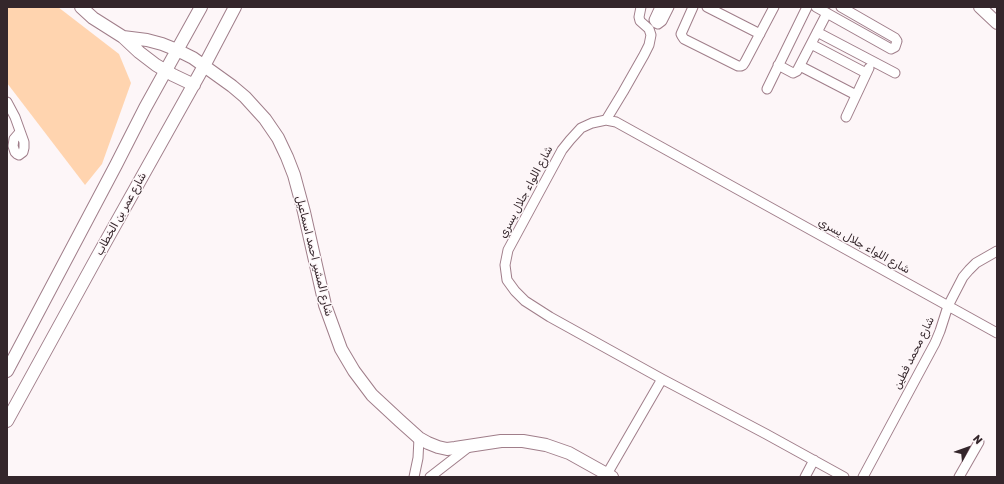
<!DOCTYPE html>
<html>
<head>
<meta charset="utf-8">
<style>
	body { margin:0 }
	#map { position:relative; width:1004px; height:484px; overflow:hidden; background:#fdf6f8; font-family:Rubik,sans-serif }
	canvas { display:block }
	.frame { position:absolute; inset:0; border:8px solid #34262b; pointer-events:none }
	.north { position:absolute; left:948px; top:428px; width:40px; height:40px; -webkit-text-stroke:3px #fdf6f8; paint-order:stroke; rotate:49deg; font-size:11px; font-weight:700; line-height:16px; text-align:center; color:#34262b }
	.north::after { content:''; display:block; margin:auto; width:14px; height:18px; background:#34262b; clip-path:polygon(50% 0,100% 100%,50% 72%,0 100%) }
</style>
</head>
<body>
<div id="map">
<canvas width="1004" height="484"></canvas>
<div class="frame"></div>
<div class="north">N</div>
</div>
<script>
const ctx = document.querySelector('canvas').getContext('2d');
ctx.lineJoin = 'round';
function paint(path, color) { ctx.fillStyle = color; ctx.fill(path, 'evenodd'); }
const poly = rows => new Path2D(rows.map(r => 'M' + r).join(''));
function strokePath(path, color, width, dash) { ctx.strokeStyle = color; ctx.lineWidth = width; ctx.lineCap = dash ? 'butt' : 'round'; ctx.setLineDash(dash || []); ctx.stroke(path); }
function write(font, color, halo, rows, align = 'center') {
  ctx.font = font + ' Rubik,"Noto Naskh Arabic",sans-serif'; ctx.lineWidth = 3; ctx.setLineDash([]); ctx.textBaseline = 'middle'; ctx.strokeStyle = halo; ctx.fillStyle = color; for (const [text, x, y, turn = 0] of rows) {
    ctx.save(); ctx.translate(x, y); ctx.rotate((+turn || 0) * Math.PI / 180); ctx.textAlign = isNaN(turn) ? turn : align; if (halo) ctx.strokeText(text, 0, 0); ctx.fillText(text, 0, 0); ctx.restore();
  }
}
const green = poly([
	[7,7,58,7,119,54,131,83,102,164,85,185,7,83]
]);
const street = poly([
	[660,7,654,20,656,23,658,24,662,21,669,7],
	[693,7,681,34,682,36,684,39,738,66,741,66,743,65,745,62,774,7],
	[707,7,760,34],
	[816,7,891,49,895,47,897,41,895,38,841,7],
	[817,32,895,73],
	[811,44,866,73],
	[778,65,793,73,797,71,827,13],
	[800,66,856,95],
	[767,89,807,7],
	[7,102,15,117,24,142,24,148,23,152,19,155,17,154,15,152,13,146,14,139,20,132],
	[846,117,869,68],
	[606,120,623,92,644,55,649,45,651,35,649,29,640,21,639,17,641,7],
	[607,474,662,379],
	[414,477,418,458,419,438],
	[430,477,470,446],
	[805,477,814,460],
	[844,477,766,434,662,379,550,317,525,301,515,291,507,280,505,265,508,250,562,150,570,140,581,128,592,123,606,120,616,122,997,333],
	[863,477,935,343,940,331,948,306,963,277,969,270,976,263,997,251],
	[959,477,979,442]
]);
const secondary = poly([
	[81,7,93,18,123,37,139,52,156,65,173,75,194,85],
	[980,7,997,23],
	[123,37,147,40,162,44,177,50,193,58,232,86,245,97,265,119,278,138,287,157,294,175,304,212,325,305,341,349,354,371,372,395,400,421,419,438,428,443,438,447,447,449,455,448,501,441,523,441,546,445,569,453,612,477],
	[7,371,116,165,145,108,201,7],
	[7,421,96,259,204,66,235,7]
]);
const streetNames = [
	["شارع اللواء جلال يسري",526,192,-62],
	["شارع عمر بن الخطاب",121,214,-61],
	["شارع اللواء جلال يسري",864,246,29],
	["شارع المشير احمد اسماعيل",314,256,76],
	["شارع محمد فطين",914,353,-64]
];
paint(green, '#ffd4af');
strokePath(street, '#a07e8a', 11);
strokePath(secondary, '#a07e8a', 14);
strokePath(street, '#fff', 9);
strokePath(secondary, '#fff', 12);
write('11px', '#34262b', '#fdf6f8', streetNames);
</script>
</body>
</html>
